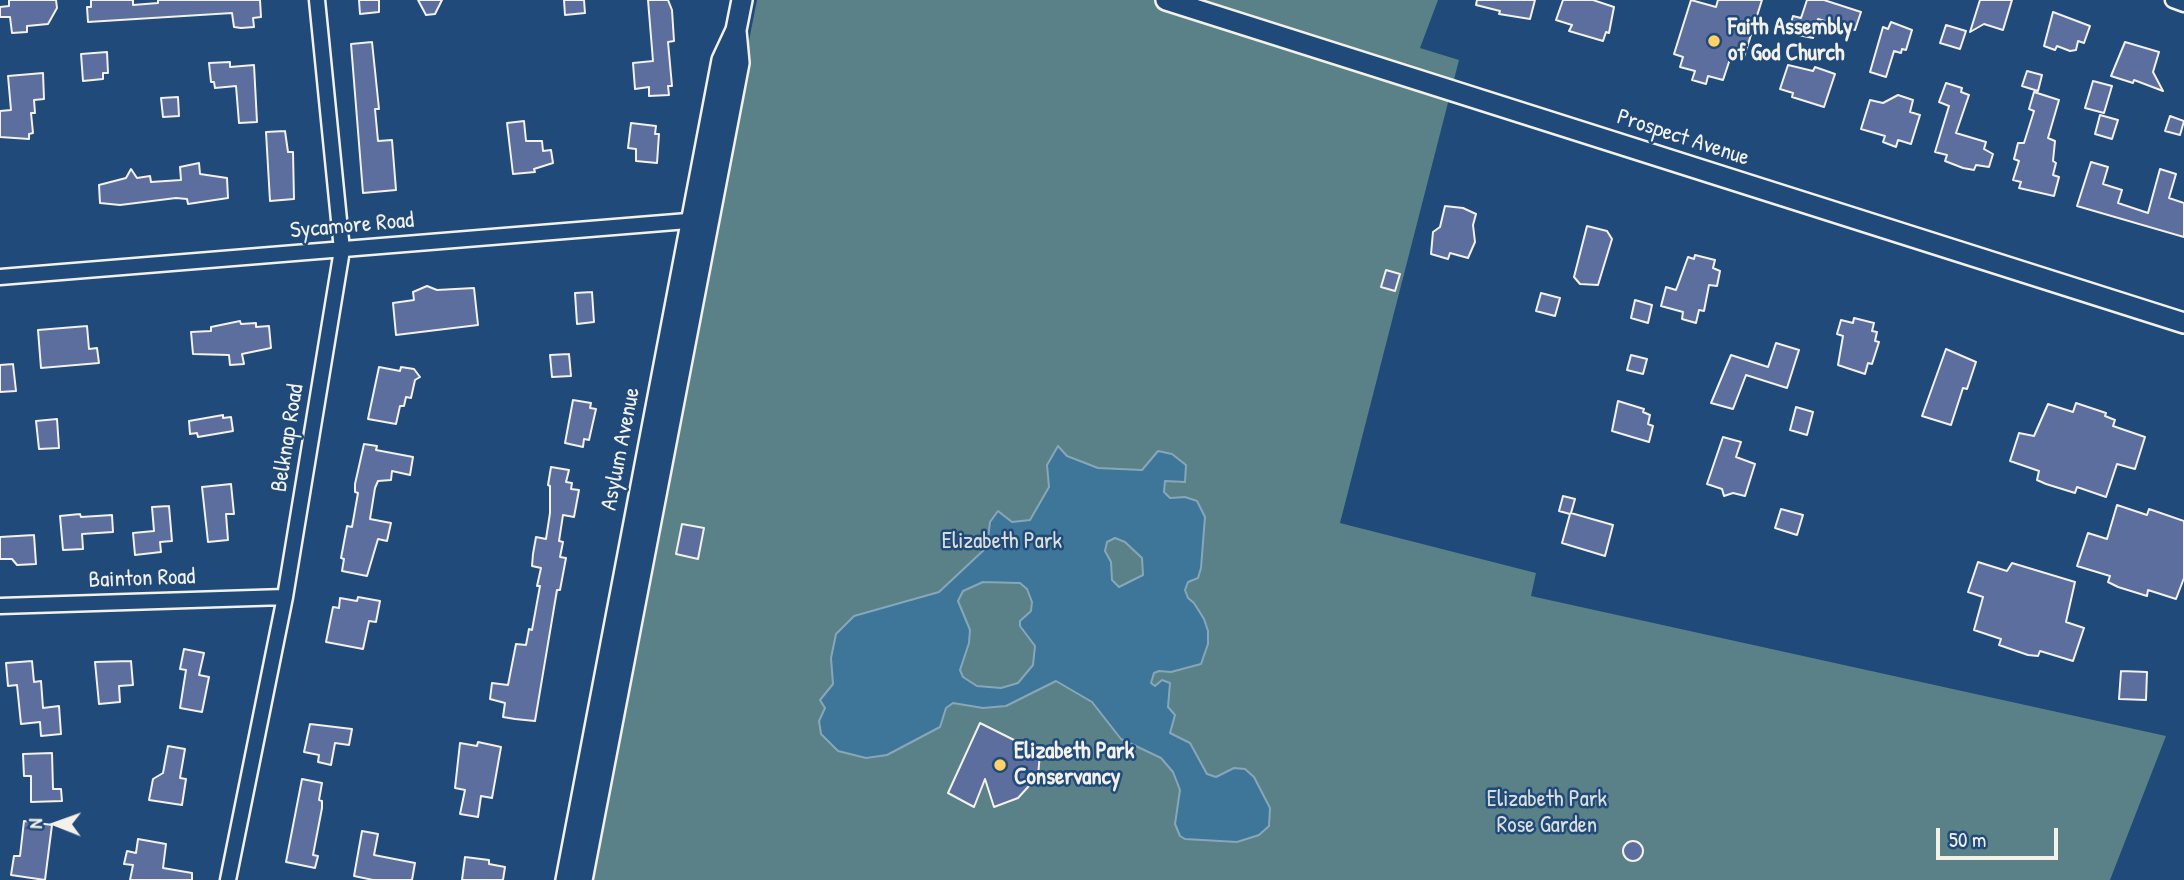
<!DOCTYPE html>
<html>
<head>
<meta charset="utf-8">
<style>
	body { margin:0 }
	#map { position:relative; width:2184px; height:880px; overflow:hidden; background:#1f4a7a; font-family:"Patrick Hand",sans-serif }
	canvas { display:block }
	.north { position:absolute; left:21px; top:789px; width:70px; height:70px; -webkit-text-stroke:5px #1f4a7a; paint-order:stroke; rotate:271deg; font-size:19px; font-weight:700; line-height:28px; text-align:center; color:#f4f1e8 }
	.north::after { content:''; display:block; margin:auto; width:24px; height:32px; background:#f4f1e8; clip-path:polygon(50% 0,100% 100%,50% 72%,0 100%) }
	.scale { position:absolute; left:1936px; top:828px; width:122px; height:32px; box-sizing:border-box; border:4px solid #f4f1e8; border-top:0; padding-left:9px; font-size:21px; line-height:24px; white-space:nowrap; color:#f4f1e8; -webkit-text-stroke:5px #1f4a7a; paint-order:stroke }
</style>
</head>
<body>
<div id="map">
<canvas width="2184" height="880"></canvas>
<div class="north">N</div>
<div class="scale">50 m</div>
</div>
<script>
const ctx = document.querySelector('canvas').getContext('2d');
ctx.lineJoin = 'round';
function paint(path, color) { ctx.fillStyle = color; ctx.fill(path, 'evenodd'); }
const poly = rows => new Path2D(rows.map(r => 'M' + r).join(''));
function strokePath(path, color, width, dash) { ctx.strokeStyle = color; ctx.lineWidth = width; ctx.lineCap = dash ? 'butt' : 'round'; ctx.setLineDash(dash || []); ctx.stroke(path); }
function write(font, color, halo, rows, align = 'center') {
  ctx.font = font + ' "Patrick Hand",sans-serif'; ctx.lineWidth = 5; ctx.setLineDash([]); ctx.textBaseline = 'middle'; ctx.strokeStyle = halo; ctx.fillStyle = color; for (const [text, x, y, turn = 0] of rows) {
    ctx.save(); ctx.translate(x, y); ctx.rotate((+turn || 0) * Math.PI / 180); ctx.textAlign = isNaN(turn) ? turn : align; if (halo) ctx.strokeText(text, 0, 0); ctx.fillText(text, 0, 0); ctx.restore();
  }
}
const green = poly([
	[757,0,1438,0,1420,48,1459,60,1340,523,1536,573,1531,596,2166,736,2110,880,588,880,601,842,609,800,612,754,630,665,639,646,720,222,724,200,722,177]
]);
const water = poly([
	[1058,446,1067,456,1098,468,1142,470,1158,451,1172,454,1186,465,1185,482,1165,481,1164,492,1170,498,1185,497,1197,501,1205,517,1201,568,1198,578,1188,582,1185,590,1188,598,1194,603,1204,619,1208,631,1208,644,1201,664,1171,672,1159,671,1154,673,1151,683,1155,686,1162,680,1170,683,1168,707,1175,715,1170,733,1190,743,1207,774,1216,777,1234,768,1245,769,1254,777,1270,808,1269,826,1259,835,1237,842,1185,839,1180,836,1175,824,1180,790,1173,772,1161,758,1121,739,1092,702,1056,681,1006,706,983,708,953,703,946,708,940,727,887,755,866,758,838,751,821,734,819,721,825,708,820,700,833,684,831,658,836,634,854,616,939,592,987,547,990,522,998,511,1012,522,1030,520,1049,487,1047,465,1058,446],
	[1115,538,1125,542,1142,558,1143,575,1119,587,1112,580,1111,562,1105,551,1107,542,1115,538],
	[983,582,1020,583,1027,589,1032,602,1031,611,1020,621,1020,626,1035,646,1033,665,1018,683,1001,688,977,686,963,677,960,670,969,643,970,630,958,601,963,591,983,582]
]);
const building = poly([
	[9,0,56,0,57,8,48,24,27,26,27,32,12,33,10,17,0,17,0,7,9,6,9,0],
	[91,0,133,0,133,5,158,3,158,0,260,0,261,17,253,18,254,27,241,28,234,27,232,13,88,22,87,7,91,7,91,0],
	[359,0,379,0,379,12,360,14,359,0],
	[418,0,442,0,435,14,426,15,418,0],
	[564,0,584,0,585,13,565,15,564,0],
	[648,0,668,0,672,10,674,41,668,42,672,86,668,86,669,95,649,96,649,87,635,89,633,63,653,61,648,0],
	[1477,0,1535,0,1530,19,1499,14,1500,11,1476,5,1477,0],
	[1563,0,1593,0,1614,7,1609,33,1606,32,1603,41,1569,31,1572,25,1556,20,1563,0],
	[1691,0,1716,7,1718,0,1762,0,1744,57,1732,53,1723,80,1708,76,1706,84,1692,80,1695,71,1680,67,1683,57,1674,54,1691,0],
	[1807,0,1824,0,1861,12,1855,30,1818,19,1813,38,1788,33,1793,16,1801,18,1807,0],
	[1980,0,2012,0,2003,30,1984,24,1970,32,1980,0],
	[2053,12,2090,26,2084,43,2078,41,2076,50,2070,51,2057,46,2055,50,2044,46,2053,12],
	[1891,22,1912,30,1906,50,1902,49,1901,53,1894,51,1886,77,1870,72,1883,27,1888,29,1891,22],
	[1946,25,1966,31,1960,49,1940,43,1946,25],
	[372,42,379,109,375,109,378,141,392,140,396,190,363,193,351,44,372,42],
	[2125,42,2159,52,2153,72,2163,91,2134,80,2133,83,2111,76,2125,42],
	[107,52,108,73,103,73,103,79,83,81,81,54,107,52],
	[230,62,230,67,254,65,257,122,239,123,236,86,215,88,214,82,211,82,209,63,230,62],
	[1788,65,1813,71,1815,67,1835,74,1824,107,1792,97,1793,93,1780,89,1788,65],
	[2027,71,2042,75,2038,91,2022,86,2027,71],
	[43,73,44,99,34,100,35,113,31,113,33,133,29,134,29,139,0,137,0,111,11,110,8,76,43,73],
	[2093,81,2112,86,2104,113,2085,108,2093,81],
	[1946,83,1962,88,1961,92,1969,95,1956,133,1986,142,1984,149,1993,154,1989,167,1976,165,1974,170,1963,168,1945,161,1947,155,1935,152,1949,106,1939,102,1946,83],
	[2034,92,2059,100,2048,138,2055,141,2053,161,2056,163,2053,175,2059,177,2054,196,2019,188,2021,182,2013,180,2019,161,2014,159,2018,143,2024,143,2034,111,2029,109,2034,92],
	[1898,95,1913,100,1910,112,1920,115,1911,144,1898,140,1896,147,1883,142,1885,136,1861,129,1870,100,1883,103,1898,95],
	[178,97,179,116,163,117,161,98,178,97],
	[2100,115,2118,120,2112,139,2095,134,2100,115],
	[2170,116,2184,121,2180,135,2165,131,2170,116],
	[524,121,526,141,542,141,543,151,551,150,553,163,534,169,535,172,513,174,507,123,524,121],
	[631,123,656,126,655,134,659,134,657,163,636,161,636,149,628,148,631,123],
	[285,131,288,152,293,152,294,199,270,201,266,132,285,131],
	[2091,162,2108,167,2103,184,2122,190,2118,203,2148,213,2160,169,2176,174,2169,198,2184,203,2184,237,2077,206,2091,162],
	[199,163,200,174,227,178,228,198,188,204,187,199,176,198,120,205,100,203,99,185,126,178,131,169,137,178,150,176,151,182,181,180,180,167,199,163],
	[1445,206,1463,208,1476,214,1473,225,1475,242,1468,258,1450,253,1448,259,1431,254,1433,232,1440,227,1445,206],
	[1587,226,1607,231,1612,239,1598,285,1580,284,1574,277,1587,226],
	[1695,255,1715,260,1713,268,1720,271,1717,286,1709,285,1704,311,1699,310,1696,323,1682,319,1683,312,1661,306,1666,287,1676,290,1688,257,1694,259,1695,255],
	[1386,270,1400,274,1395,291,1381,287,1386,270],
	[427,286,437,290,474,288,478,325,396,335,393,303,414,300,413,292,427,286],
	[592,292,594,322,577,324,575,293,592,292],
	[1541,293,1560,298,1555,316,1536,311,1541,293],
	[1635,300,1652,305,1648,323,1631,318,1635,300],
	[1854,318,1874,323,1872,331,1877,332,1875,341,1879,342,1872,364,1868,363,1865,374,1838,365,1843,336,1837,334,1841,320,1853,323,1854,318],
	[240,321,241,324,256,323,256,327,269,326,271,348,242,354,244,364,230,365,229,355,193,354,191,332,211,331,211,327,240,321],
	[87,326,89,349,97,348,99,363,41,368,38,330,87,326],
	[1776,343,1799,350,1787,388,1746,375,1733,409,1711,403,1731,355,1768,367,1776,343],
	[1946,349,1976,362,1967,389,1963,388,1951,425,1922,416,1946,349],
	[569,354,571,376,552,377,550,355,569,354],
	[1631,355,1647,359,1643,374,1627,370,1631,355],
	[13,364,16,391,0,392,0,365,13,364],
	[379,367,400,371,401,367,414,369,420,377,415,380,411,398,406,397,404,406,400,406,396,424,368,419,379,367],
	[573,400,591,403,590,408,596,409,589,440,584,439,583,447,565,443,573,400],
	[1618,401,1644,409,1643,412,1650,415,1648,424,1653,426,1649,442,1612,431,1618,401],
	[2076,403,2106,413,2105,416,2115,420,2113,426,2145,437,2135,469,2117,464,2106,497,2077,487,2075,493,2046,484,2037,480,2039,471,2010,461,2019,433,2034,436,2048,404,2073,412,2076,403],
	[1796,407,1813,412,1807,435,1790,430,1796,407],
	[223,415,223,418,231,417,233,431,198,437,197,433,190,434,189,421,223,415],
	[57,419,59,448,39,449,36,421,57,419],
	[1723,437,1741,442,1736,457,1755,464,1745,496,1733,493,1724,496,1722,489,1707,484,1723,437],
	[364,444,377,446,376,450,413,457,410,475,392,471,391,480,378,481,375,488,370,519,391,523,387,541,378,539,367,576,342,571,344,559,341,558,347,526,352,527,358,493,355,492,355,484,364,444],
	[551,467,569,470,566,482,572,483,571,489,579,490,574,517,563,515,559,541,563,542,560,557,566,558,560,590,557,590,535,721,515,719,503,717,505,703,490,699,492,683,508,685,516,644,526,645,529,629,532,630,540,586,537,586,541,568,532,566,533,554,536,537,546,539,550,513,550,486,548,485,551,467],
	[231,484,234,514,226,514,228,540,208,542,202,487,231,484],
	[1563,496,1575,499,1571,513,1613,525,1605,556,1562,543,1570,514,1559,511,1563,496],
	[2117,505,2147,515,2149,509,2184,521,2184,578,2176,599,2148,590,2147,596,2118,587,2108,582,2110,576,2077,566,2088,533,2107,539,2117,505],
	[169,506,172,541,160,542,161,552,135,555,133,533,154,531,152,507,169,506],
	[1781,509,1803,515,1797,535,1775,528,1781,509],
	[80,514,81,517,112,515,113,532,82,534,83,549,63,550,60,516,80,514],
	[682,524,704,528,698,559,676,554,682,524],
	[34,535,36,564,17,565,12,559,0,559,0,537,34,535],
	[1978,562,2007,571,2012,563,2075,582,2066,622,2084,628,2073,661,2040,651,2038,656,2028,655,1999,645,2001,639,1974,630,1983,597,1968,592,1978,562],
	[358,597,380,601,376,622,369,621,363,649,326,642,333,607,339,608,340,598,357,601,358,597],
	[184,649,204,653,199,675,209,677,202,712,180,708,186,670,180,669,184,649],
	[32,661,34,682,41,681,43,708,59,706,61,734,41,736,40,722,21,724,17,685,8,686,6,663,32,661],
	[131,661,133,685,119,686,120,702,99,704,95,662,131,661],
	[2121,671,2147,672,2146,700,2119,699,2121,671],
	[980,723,1040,753,1038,776,1018,798,994,807,985,779,974,807,948,793,980,723],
	[310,724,352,729,349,745,335,743,331,765,318,762,319,755,304,752,310,724],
	[478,742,501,747,492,798,481,796,478,817,460,814,465,790,455,788,460,743,477,746,478,742],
	[168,746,185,749,180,778,186,779,182,805,149,800,153,779,163,773,168,746],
	[52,753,53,789,61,789,62,801,31,802,31,776,24,776,23,754,52,753],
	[302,779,322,783,319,800,322,801,322,808,313,855,318,856,315,868,286,862,302,779],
	[24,821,52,825,45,880,11,875,14,856,20,856,24,821],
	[362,831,378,834,374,855,415,863,412,880,373,880,354,876,362,831],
	[138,839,166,844,163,868,192,873,192,880,130,880,133,865,124,864,127,851,136,853,138,839],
	'1623 851a10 10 0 1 1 20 0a10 10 0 1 1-20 0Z',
	[465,857,489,860,489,864,505,867,503,880,462,880,465,857]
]);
const street = poly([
	[2173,0,2184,4],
	[0,277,700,220],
	[0,606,285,597],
	[228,880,285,597,342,250,317,0]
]);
const secondary = poly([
	[1166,0,2184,323],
	[566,880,722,60,736,30,742,0],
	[582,880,739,63,736,31]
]);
const markers = [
	[1714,41,7,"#ffd166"],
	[1000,765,7,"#ffd166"]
];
const poiNames = [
	["Faith Assembly",1728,28],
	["of God Church",1728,54],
	["Elizabeth Park",1014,752],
	["Conservancy",1014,778]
];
const streetNames = [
	["Prospect Avenue",1683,138,18],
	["Sycamore Road",352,226,-5],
	["Belknap Road",288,438,-81],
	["Asylum Avenue",621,449,-79],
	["Bainton Road",142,579,-2]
];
const parkNames = [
	["Elizabeth Park",1002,542],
	["Elizabeth Park",1547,800],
	["Rose Garden",1547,826]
];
paint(green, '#598187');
paint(water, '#3e7699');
strokePath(water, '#87a7b9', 2);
paint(building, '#5c6e9d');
strokePath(building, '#f4f1e8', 2);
strokePath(street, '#f4f1e8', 19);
strokePath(secondary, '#f4f1e8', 24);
strokePath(street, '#1f4a7a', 14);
strokePath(secondary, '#1f4a7a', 19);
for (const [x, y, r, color] of markers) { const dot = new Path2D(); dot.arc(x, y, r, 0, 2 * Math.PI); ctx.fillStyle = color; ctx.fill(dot); strokePath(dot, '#1f4a7a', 2.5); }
write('bold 23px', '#f4f1e8', '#1f4a7a', poiNames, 'left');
write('23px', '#f4f1e8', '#1f4a7a', streetNames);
write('23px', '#dde0d9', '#1f4a7a', parkNames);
</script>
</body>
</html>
